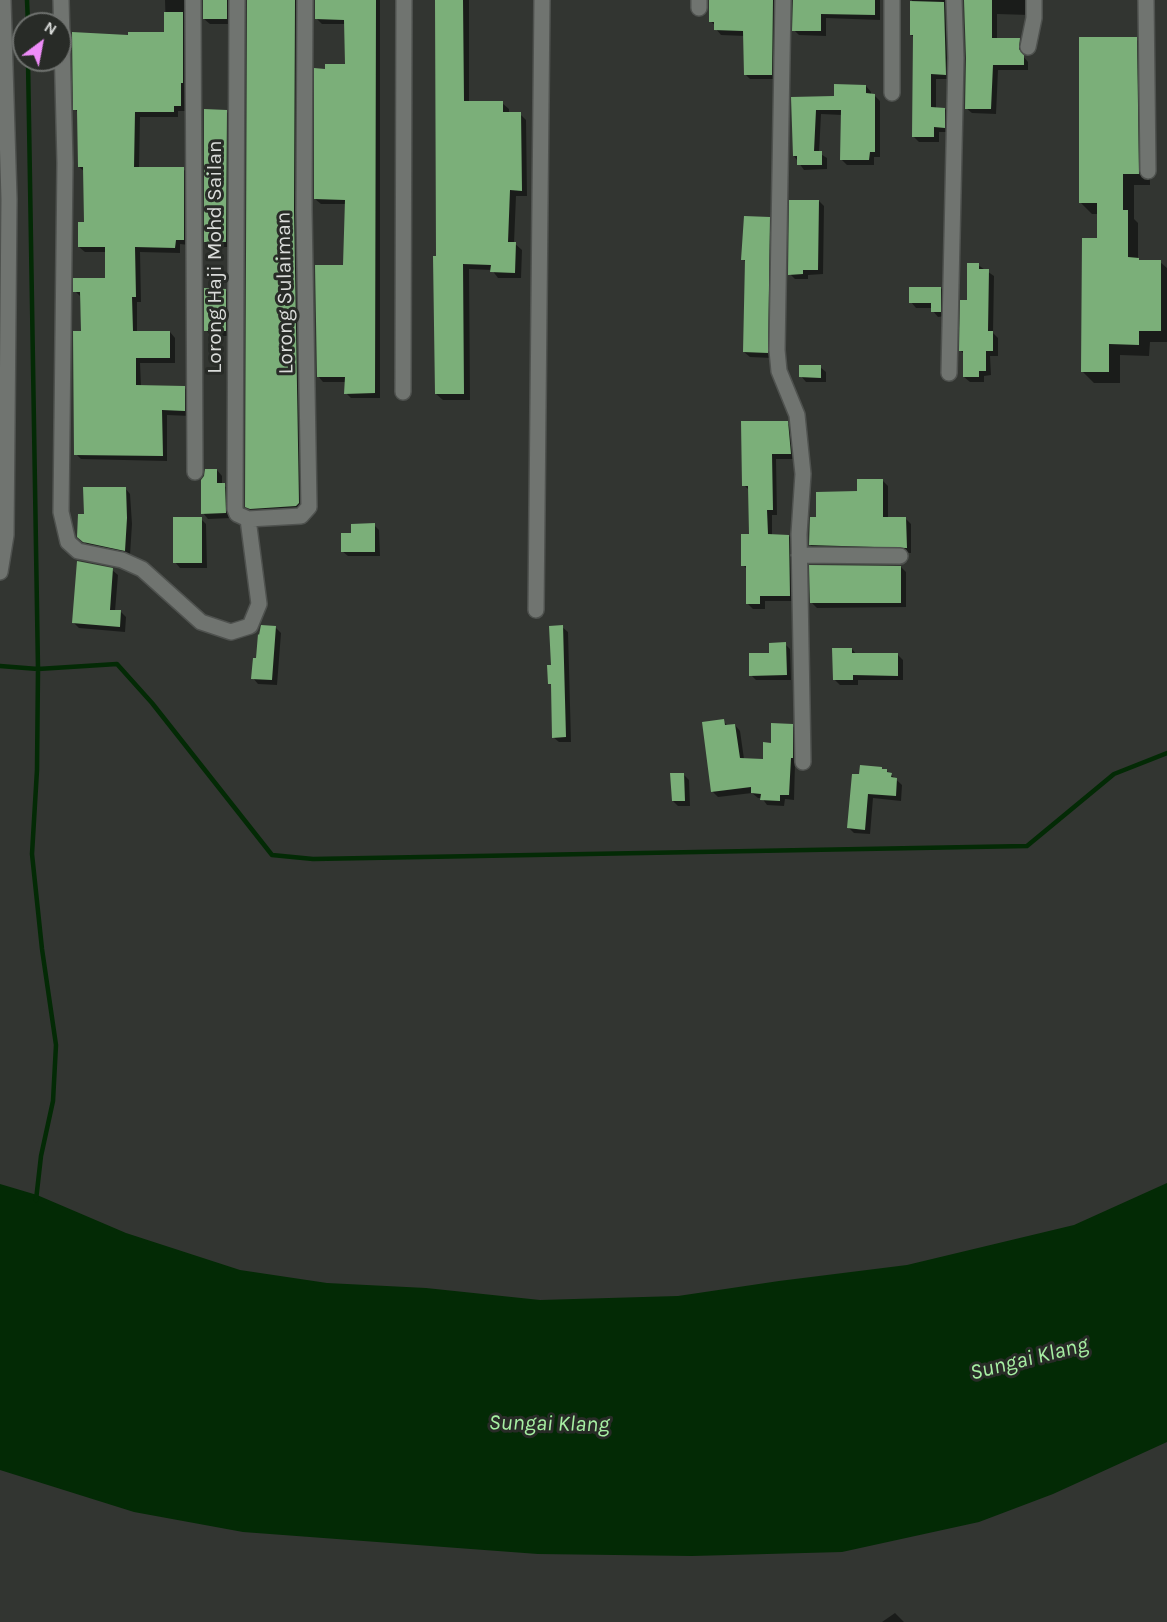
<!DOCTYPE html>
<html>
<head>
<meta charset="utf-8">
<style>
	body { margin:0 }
	#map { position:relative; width:1167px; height:1622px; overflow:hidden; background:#323531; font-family:Karla,sans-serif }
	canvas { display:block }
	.north { position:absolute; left:12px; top:12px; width:60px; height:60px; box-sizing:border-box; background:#282b27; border:2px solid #6f726f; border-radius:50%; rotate:32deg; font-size:16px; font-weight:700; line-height:24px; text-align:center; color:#dadcda }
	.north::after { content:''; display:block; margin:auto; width:21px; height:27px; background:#ee8cf8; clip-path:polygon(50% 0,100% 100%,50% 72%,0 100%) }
</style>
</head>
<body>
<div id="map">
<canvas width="1167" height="1622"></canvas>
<div class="north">N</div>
</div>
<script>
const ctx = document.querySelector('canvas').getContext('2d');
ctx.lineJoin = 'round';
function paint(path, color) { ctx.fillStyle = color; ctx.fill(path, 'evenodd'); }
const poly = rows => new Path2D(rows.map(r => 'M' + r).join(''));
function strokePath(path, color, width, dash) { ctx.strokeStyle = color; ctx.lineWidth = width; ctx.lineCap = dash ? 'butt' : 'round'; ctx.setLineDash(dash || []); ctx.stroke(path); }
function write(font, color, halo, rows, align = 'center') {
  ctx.font = font + ' Karla,sans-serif'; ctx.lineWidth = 6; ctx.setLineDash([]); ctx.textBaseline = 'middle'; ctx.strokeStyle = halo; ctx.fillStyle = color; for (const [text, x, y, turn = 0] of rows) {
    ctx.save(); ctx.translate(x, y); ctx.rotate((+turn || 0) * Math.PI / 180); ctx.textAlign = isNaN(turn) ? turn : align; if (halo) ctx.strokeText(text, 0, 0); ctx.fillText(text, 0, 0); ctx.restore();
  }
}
const water = poly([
	[1167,1183,1167,1442,1053,1494,979,1522,842,1552,692,1556,538,1554,243,1532,134,1512,0,1470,0,1184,37,1195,126,1233,240,1270,327,1283,426,1288,540,1300,678,1296,779,1281,907,1265,1074,1225]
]);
const shadow = poly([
	[165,0,190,0,188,87,185,88,185,111,178,111,178,117,140,117,139,168,183,169,189,174,189,245,180,244,180,253,140,252,141,302,137,302,137,332,170,332,175,338,175,363,140,363,141,386,184,387,190,393,190,416,167,415,167,461,81,459,76,454,82,333,80,296,75,291,106,279,106,252,85,252,79,247,85,223,85,172,79,167,78,113,75,109,129,36,166,33],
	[203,0,234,0,232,24,210,24,204,19],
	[248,0,303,0,304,509,252,512,246,506],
	[316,0,380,0,380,398,351,398,346,393,346,382,323,382,318,376,345,266,346,204,321,204,315,199,326,70,346,66,346,24,322,24,316,18],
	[437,0,469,0,469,103,502,103,509,109,509,114,520,114,526,120,527,196,516,196,514,243,522,250,521,278,498,278,492,270,469,269,470,400,443,400,436,394],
	[711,0,781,0,777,79,750,79,745,74,745,36,721,35,716,29,716,26,710,21],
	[794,0,880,0,880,20,826,18,826,36,799,35,794,30],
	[912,0,952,0,951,79,936,79,936,109,945,109,950,114,950,132,939,132,939,142,919,142,913,136,915,38,911,35],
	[965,0,1030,0,1029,15,997,14,997,39,1019,39,1025,45,1023,56,1028,62,1028,70,998,70,996,114,972,113,966,108,967,58],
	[1136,39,1148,50,1150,185,1134,185,1134,219,1138,223,1138,259,1141,261,1160,262,1167,268,1167,342,1150,342,1149,356,1120,355,1120,383,1094,383,1083,372,1099,239,1099,214,1092,214,1081,203],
	[866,86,871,92,871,95,874,95,880,101,880,157,874,157,874,165,847,165,841,159,842,115,821,114,819,153,827,158,827,169,804,170,794,156,793,98,835,97],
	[226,111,232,117,231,247,211,247,205,242],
	[819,201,824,206,823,274,808,275,808,279,795,279,790,274],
	[769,218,774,224,772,358,750,357,744,352,746,262,743,259],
	[978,265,994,276,993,333,998,338,998,356,990,356,991,375,984,376,984,382,970,382,964,377,964,354,961,351,968,301],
	[941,288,946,294,945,316,938,317,933,311,933,308,916,308,911,302],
	[225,290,231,295,231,336,211,336,206,330],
	[820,367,826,372,826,382,806,382,801,376],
	[787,423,793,428,796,459,776,459,777,515,772,515,772,536,789,536,794,542,795,601,765,601,765,609,753,609,748,604,748,570,743,565,750,536,750,491,744,485],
	[217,470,222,476,222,484,230,490,231,518,208,519,203,513],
	[883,481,888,486,888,519,905,518,911,524,911,553,816,550,810,545,818,518,859,493],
	[125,488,130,494,132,524,130,555,90,547,78,536,85,516],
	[201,519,206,524,207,568,180,568,175,562],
	[374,525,379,530,380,556,348,556,342,551,353,535],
	[901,567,906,572,906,607,817,608,811,602],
	[112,570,118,575,115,611,121,612,126,617,125,632,79,628,73,622],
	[275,627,281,633,277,685,258,684,253,678],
	[562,627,568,632,571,742,559,742,553,737,552,686,550,683],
	[785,644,790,649,791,680,756,680,751,675,771,654],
	[852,649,857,655,898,655,903,660,903,680,858,680,858,685,840,685,834,679],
	[723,721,728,726,735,725,740,731,744,759,765,760,772,744,792,725,797,731,798,763,795,763,794,800,785,799,784,806,767,805,762,798,758,798,752,793,718,797,713,792],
	[883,770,887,771,902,785,901,801,873,798,870,834,854,833,849,828,861,776],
	[683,774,689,780,690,806,678,806,673,801],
	[895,1613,904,1622,882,1622]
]);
const stream = poly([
	[27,0,28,24],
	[28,60,38,669,37,770,32,854,42,949,56,1045,53,1101,41,1156,36,1200],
	[0,666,38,669,117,664,152,703,272,855,313,859,1027,846,1114,774,1167,753]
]);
const building = poly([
	[203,0,227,0,227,19,203,19],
	[247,0,295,0,294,210,299,503,296,506,250,509,245,507],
	[315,0,376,0,375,393,344,394,345,377,317,377,315,265,343,265,345,200,314,199,314,68,325,69,325,64,345,64,344,20,315,19],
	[435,0,463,0,464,101,503,101,503,112,521,112,522,191,510,190,508,242,516,242,515,273,490,272,491,265,463,264,464,394,435,394,433,256,436,256],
	[709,0,773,0,772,75,744,75,743,31,714,30,714,22,709,22],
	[793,0,875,0,875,15,821,14,821,31,792,31],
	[964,0,992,0,992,38,1020,38,1019,49,1024,55,1024,65,993,65,991,109,965,109,966,58],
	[910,1,944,2,946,75,931,74,931,107,945,108,945,128,934,127,934,137,912,137,913,35,910,35],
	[164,12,183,12,183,83,181,83,181,106,174,106,174,112,135,112,134,167,184,167,184,240,176,240,175,248,135,247,136,297,132,297,133,331,170,331,170,358,136,358,136,385,185,386,185,411,162,410,163,456,74,455,73,331,81,331,80,292,73,292,73,278,105,278,105,247,78,247,78,222,84,222,83,167,78,167,77,110,73,110,72,32,128,35,128,32,164,32],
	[1079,37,1137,37,1139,174,1123,174,1123,210,1128,210,1128,257,1139,258,1139,260,1161,260,1161,331,1139,331,1139,345,1109,344,1109,372,1081,372,1082,238,1097,238,1097,203,1079,203],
	[834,84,866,85,866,93,875,94,875,152,870,152,869,160,840,160,841,110,816,110,814,151,822,151,822,165,797,165,797,156,793,156,791,97,834,96],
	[204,109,227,110,226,242,204,242],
	[789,200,819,200,818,270,803,270,803,274,788,275],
	[744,216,770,217,768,353,743,352,745,260,741,260],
	[967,263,979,263,979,269,989,269,988,331,993,331,993,351,986,351,986,371,979,371,979,377,963,377,963,351,959,351,960,300,967,300],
	[909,287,941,287,941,312,931,312,931,303,909,303],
	[204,288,226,289,226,331,204,331],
	[799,365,821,365,821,378,799,377],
	[741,421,788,421,791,454,772,454,773,510,767,510,768,534,789,535,790,596,760,596,760,604,746,604,746,566,741,566,741,534,749,534,748,486,742,486],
	[205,469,217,469,217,483,225,483,226,513,201,514,201,480,204,476],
	[857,479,883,479,883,517,906,517,907,548,809,545,810,517,816,517,816,492,857,491],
	[83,487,126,487,127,518,125,551,83,542,77,537,78,514,84,514],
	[173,517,202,517,202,563,173,563],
	[375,523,375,552,341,552,341,533,351,533,351,524],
	[77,561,113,568,110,610,121,610,120,627,72,623],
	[809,565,901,566,901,603,810,603],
	[261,625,276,626,272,680,251,679,253,658,256,658,258,634,259,635],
	[563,625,566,737,552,738,551,684,548,684,547,665,551,665,549,626],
	[786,642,787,675,749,676,749,653,769,653,769,643],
	[832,648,852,648,852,653,898,653,898,676,853,675,853,680,833,680],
	[724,719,725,725,735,724,740,758,763,759,763,742,771,743,771,723,793,724,793,758,791,758,789,795,780,795,780,801,760,800,761,794,751,793,751,787,711,792,702,722],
	[860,765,882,767,882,769,887,769,887,772,892,773,891,777,897,778,896,796,868,794,865,830,847,828,852,774,859,774],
	[670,773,684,773,685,801,672,801]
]);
const street = poly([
	[61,0,65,163,61,512,68,542,78,551,122,560,142,569,201,622,231,632,250,626,259,604,248,519],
	[193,0,195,472],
	[237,0,235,509,237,514,248,519,301,516,309,507,304,210,305,0],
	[783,0,777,350,779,371,797,415,803,474,799,534,803,762],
	[1146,0,1148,171],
	[699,8,699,0],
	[1028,47,1034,18,1034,0],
	[892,93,892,0],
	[949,373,956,58,954,0],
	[403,392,404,0],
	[799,555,900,556],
	[0,572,6,535,9,199,3,0],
	[536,610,542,0]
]);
const streetNames = [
	["Lorong Haji Mohd Sailan",215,257,-90],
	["Lorong Sulaiman",285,293,-91]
];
const waterNames = [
	["Sungai Klang",1029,1359,-14],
	["Sungai Klang",549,1424,1]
];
paint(water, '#032a05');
paint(shadow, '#0007');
strokePath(stream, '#032a05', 4.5);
paint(building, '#7baf79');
strokePath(street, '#4f524f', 18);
strokePath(street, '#707470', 15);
write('21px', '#dadcda', '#282b27', streetNames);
write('italic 22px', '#a7efa3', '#282b27', waterNames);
</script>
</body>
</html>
